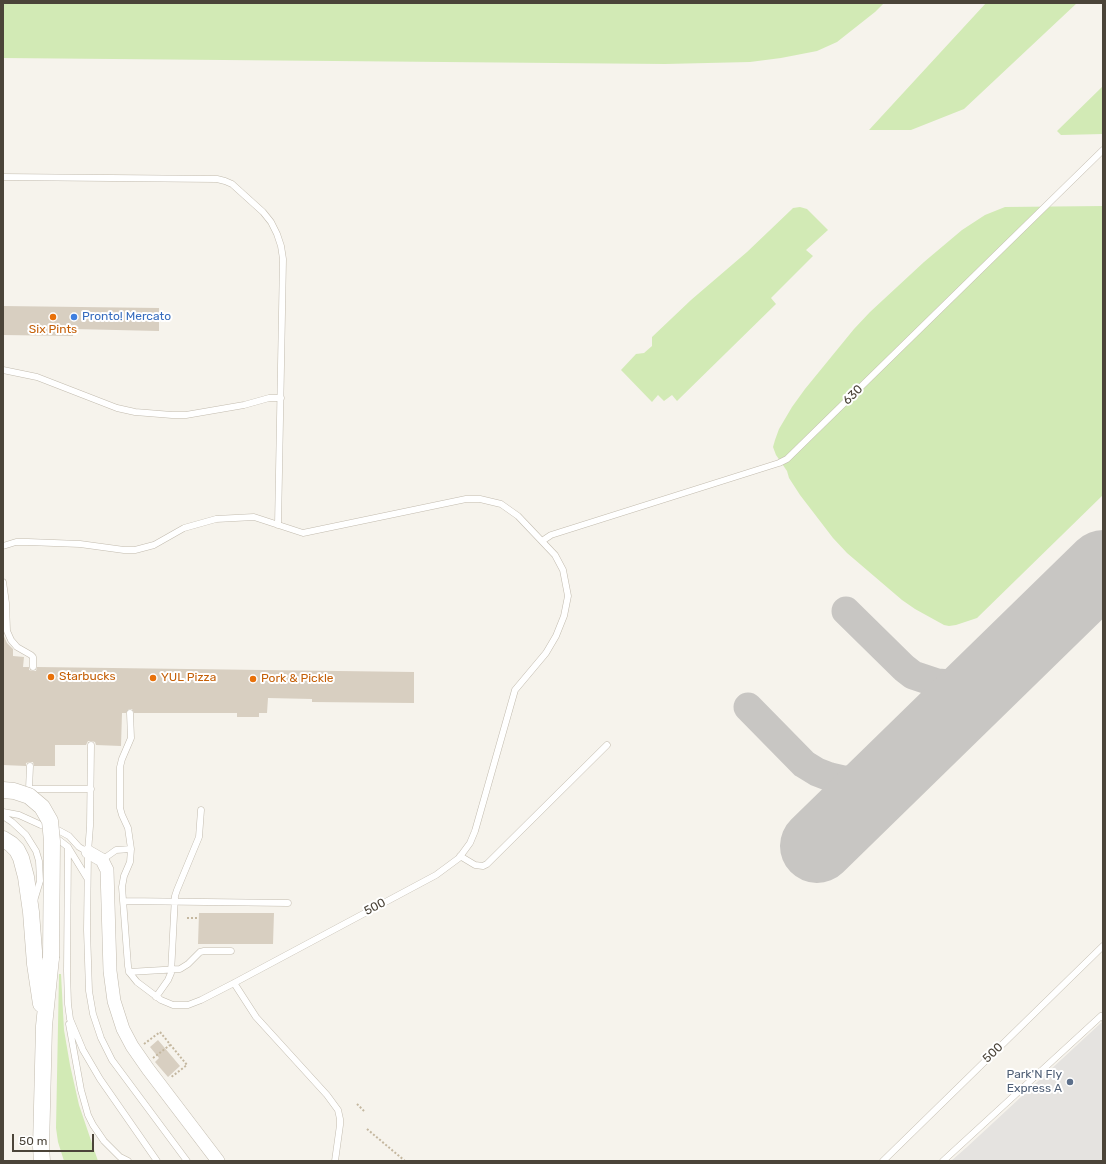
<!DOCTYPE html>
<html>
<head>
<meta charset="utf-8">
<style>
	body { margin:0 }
	#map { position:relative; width:1106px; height:1164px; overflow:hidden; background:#f6f3ec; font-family:Rubik,sans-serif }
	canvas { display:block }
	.frame { position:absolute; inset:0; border:4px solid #4b4439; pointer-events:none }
	.scale { position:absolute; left:12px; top:1134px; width:82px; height:18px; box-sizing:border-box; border:2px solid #4b4439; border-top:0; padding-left:5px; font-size:12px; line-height:14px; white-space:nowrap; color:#4b4439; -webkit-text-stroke:3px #fff; paint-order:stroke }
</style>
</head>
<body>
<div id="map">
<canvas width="1106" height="1164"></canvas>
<div class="frame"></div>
<div class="scale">50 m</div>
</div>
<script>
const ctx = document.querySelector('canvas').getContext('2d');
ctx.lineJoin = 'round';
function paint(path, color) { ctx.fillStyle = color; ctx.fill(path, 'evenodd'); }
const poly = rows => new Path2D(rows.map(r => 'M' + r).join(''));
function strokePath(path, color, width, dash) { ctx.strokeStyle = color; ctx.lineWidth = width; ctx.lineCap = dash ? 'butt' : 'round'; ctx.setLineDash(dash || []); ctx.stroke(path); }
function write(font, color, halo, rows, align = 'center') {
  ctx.font = font + ' Rubik,sans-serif'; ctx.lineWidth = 4; ctx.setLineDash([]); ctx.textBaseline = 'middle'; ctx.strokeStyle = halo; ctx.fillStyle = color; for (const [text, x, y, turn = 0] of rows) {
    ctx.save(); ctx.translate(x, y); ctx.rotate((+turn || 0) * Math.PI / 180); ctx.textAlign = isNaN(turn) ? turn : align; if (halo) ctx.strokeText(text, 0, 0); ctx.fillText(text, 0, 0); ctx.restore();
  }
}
const green = poly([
	[3,3,884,3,875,12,837,42,817,51,781,58,750,62,665,64,3,58],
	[986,3,1077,3,964,109,911,130,869,130],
	[1103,86,1103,134,1061,135,1057,131],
	[1103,206,1103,495,977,618,956,625,949,626,944,625,915,609,902,600,847,553,833,538,800,495,789,478,787,471,776,455,773,447,775,440,779,429,792,407,805,389,854,329,870,312,924,262,962,230,985,215,1005,207],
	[800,207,807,209,828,230,806,250,813,256,771,298,776,304,677,401,672,395,664,401,658,395,652,402,621,370,636,354,644,353,652,346,652,337,691,300,747,252,791,210,793,208],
	[59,974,61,974,64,1030,70,1065,79,1105,98,1161,64,1161,58,1142,56,1128]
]);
const parking = poly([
	[1103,1021,1103,1161,951,1161,967,1147]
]);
const taxiway = poly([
	[846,611,904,668,913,675,937,683,952,684,975,679,994,670,1021,644,1025,643],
	[748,707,804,764,817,772,830,777,843,780,857,780,871,778,892,768,973,690,980,687]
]);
const runway = poly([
	[817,846,1103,567]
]);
const building = poly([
	[3,306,159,308,159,331,73,329,73,336,3,335],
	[3,634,7,643,13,649,13,656,24,657,23,667,29,667,29,670,33,671,36,671,37,667,414,672,414,703,312,702,312,699,268,698,267,713,259,713,259,717,237,717,237,713,134,713,132,709,129,709,126,713,122,713,121,746,96,745,95,742,91,741,88,741,86,745,55,745,55,766,34,766,33,762,30,762,26,763,26,766,3,765],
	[199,913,274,913,273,944,198,944],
	[158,1040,180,1066,168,1077,155,1062,159,1058,150,1047]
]);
const path = poly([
	[187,918,198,918],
	[144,1044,160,1032,187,1065,170,1078],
	[153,1058,170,1045],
	[357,1104,364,1111],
	[367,1129,405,1161]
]);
const service = poly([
	[3,177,217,179,225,181,232,184,263,212,271,222,277,234,281,246,283,259,278,525],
	[3,370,37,377,117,408,135,412,172,415,186,415,244,405,269,398,281,398],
	[542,541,551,535,779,463,787,459,1103,150],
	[3,546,16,542,28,542,80,544,124,550,135,550,154,545,184,528,216,519,254,517,303,533,466,499,480,499,501,504,518,516,555,555,563,570,568,596,564,616,556,636,546,653,515,690,475,831,470,843,459,858,436,875,234,983,201,1000,188,1005,173,1005,161,1000,137,982,129,972,128,966,122,887,124,876,130,862,131,849,128,828,122,815,120,808,120,767,122,759,131,738,130,713],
	[3,582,6,603,7,631,11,640,17,647,31,655,33,657,33,667],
	[91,745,90,826,88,852,87,930,89,991,93,1014,101,1038,112,1060,187,1161],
	[30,766,29,789,91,789],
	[3,812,19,815,41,825,58,830,69,836,79,847,88,852],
	[3,816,12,822,26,835,36,851,39,861,40,881,34,901],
	[55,837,68,847,87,878],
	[68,847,67,971,68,1004,70,1019,83,1050,100,1079,157,1161],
	[460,856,475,865,483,866,487,864,607,745],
	[102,860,116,850,131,849],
	[123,901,288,903],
	[129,972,180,969,188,964,200,952,204,951,231,951],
	[234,983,256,1017,327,1095,338,1110,340,1119,340,1125,335,1161],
	[156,997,168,980,171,973,175,896,177,890,199,837,201,810],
	[69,1024,81,1090,88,1115,93,1125,104,1141,120,1157,128,1161],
	[883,1161,1103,946],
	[943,1161,1101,1016,1103,1018]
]);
const minor = poly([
	[88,852,102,860,107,870,110,971,114,1001,123,1029,132,1046,148,1069,218,1161]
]);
const tertiary = poly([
	[3,839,11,844,17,850,21,858,26,877,31,912,35,964,41,1004],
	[42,1161,41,1147,44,1026,51,958]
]);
const tertiaryBridge = poly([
	[3,790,14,791,29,796,42,807,50,821,52,841,51,958]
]);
const markers = [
	[53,317,4,"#e8710a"],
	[74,317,4,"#3f7fe0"],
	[51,677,4,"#e8710a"],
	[153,678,4,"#e8710a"],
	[253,679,4,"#e8710a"],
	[1070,1082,4,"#5c6f8a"]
];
const shopNames = [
	["Pronto! Mercato",82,317]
];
const foodNames = [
	["Six Pints",53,330,"center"],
	["Starbucks",59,677],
	["YUL Pizza",161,678],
	["Pork & Pickle",261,679]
];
const streetNames = [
	["630",853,395,-44],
	["500",375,907,-28],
	["500",993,1053,-44]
];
const serviceNames = [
	["Park'N Fly",1062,1075],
	["Express A",1062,1089]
];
paint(green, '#d2eab5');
paint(parking, '#e5e3e0');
strokePath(taxiway, '#c8c6c3', 29);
strokePath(runway, '#c8c6c3', 74);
paint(building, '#d8cfc1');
strokePath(service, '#c2bbae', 7);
strokePath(minor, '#c2bbae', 14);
strokePath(tertiary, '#c2bbae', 17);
strokePath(path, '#c4b79f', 2, [2, 2]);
strokePath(service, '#fff', 6);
strokePath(minor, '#fff', 13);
strokePath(tertiary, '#fff', 16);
strokePath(tertiaryBridge, '#c2bbae', 17, []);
strokePath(tertiaryBridge, '#fff', 16);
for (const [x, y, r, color] of markers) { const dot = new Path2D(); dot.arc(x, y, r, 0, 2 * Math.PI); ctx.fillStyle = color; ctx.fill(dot); strokePath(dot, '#fff', 1.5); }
write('12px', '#366cbe', '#fff', shopNames, 'left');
write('12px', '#c56008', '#fff', foodNames, 'left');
write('12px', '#4b4439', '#fff', streetNames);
write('12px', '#4e5e75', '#fff', serviceNames, 'right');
</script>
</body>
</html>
